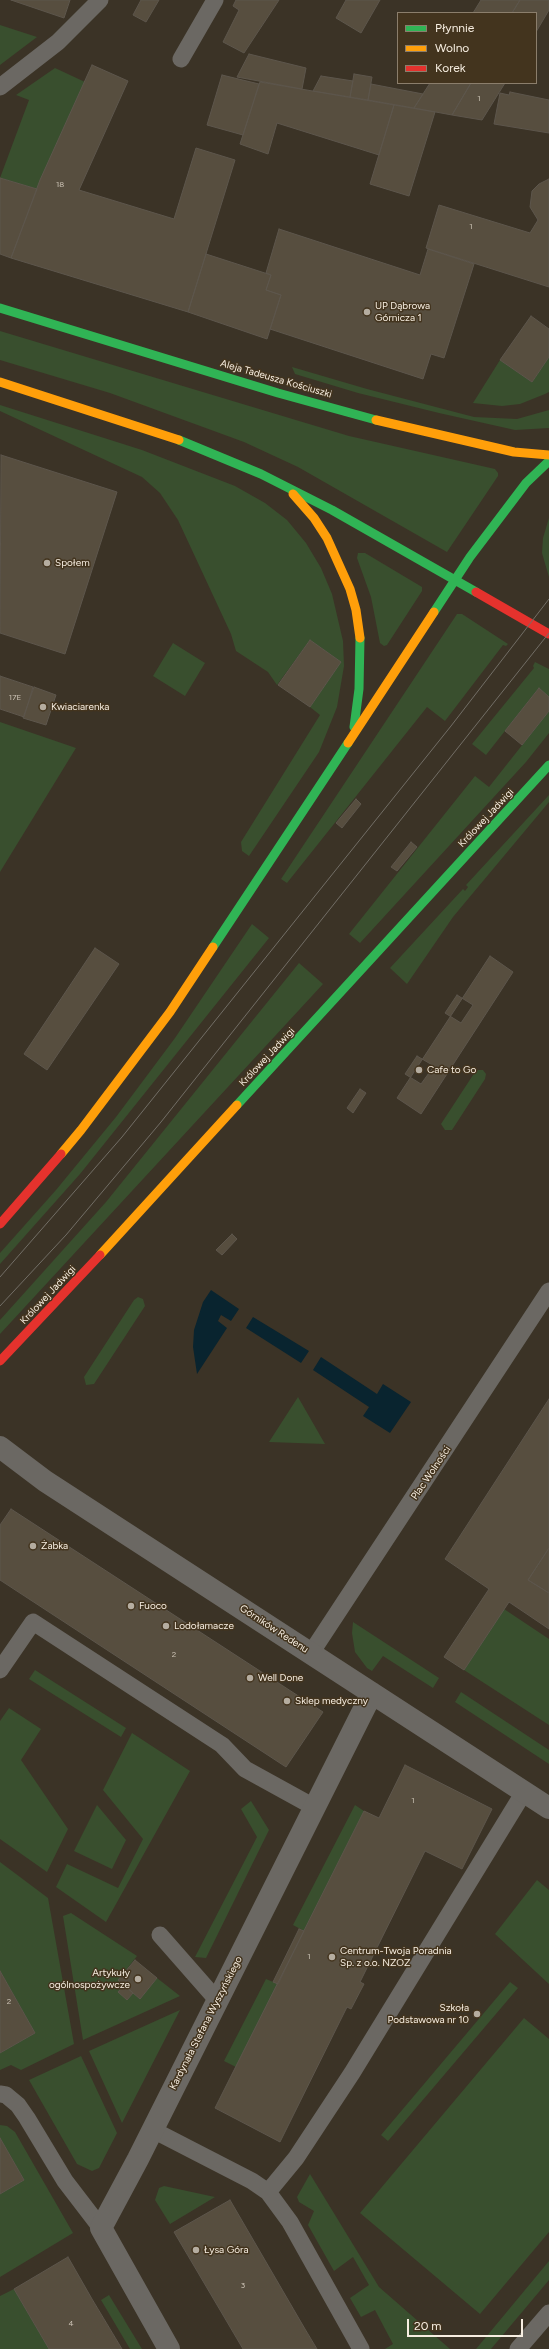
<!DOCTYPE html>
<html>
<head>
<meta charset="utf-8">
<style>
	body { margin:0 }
	#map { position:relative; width:549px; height:2349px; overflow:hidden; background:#3b3326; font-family:Figtree,sans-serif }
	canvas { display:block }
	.legend { position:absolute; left:397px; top:12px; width:140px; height:72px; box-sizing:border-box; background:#43341e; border:1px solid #8b7e6c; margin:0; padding:5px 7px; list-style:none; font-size:12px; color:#f7eee1 }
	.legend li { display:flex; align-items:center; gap:8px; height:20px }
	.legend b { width:20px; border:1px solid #8b7e6c }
	.scale { position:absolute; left:407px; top:2319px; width:116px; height:18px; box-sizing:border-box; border:2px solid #f7eee1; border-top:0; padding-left:5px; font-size:12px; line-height:14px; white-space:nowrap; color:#f7eee1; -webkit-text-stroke:3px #43341e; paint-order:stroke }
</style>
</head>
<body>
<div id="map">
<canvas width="549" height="2349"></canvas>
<ul class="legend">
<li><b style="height:5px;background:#30b455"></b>Płynnie</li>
<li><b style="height:5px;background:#ff9f0a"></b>Wolno</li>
<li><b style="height:5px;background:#e5322d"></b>Korek</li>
</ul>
<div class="scale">20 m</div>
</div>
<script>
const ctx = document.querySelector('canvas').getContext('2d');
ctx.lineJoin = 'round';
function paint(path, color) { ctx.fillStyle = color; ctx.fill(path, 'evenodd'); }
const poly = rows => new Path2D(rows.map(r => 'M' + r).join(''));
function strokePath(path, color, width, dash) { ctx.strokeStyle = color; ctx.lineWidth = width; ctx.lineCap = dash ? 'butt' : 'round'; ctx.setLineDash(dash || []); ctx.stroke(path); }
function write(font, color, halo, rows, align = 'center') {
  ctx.font = font + ' Figtree,sans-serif'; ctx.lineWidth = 3; ctx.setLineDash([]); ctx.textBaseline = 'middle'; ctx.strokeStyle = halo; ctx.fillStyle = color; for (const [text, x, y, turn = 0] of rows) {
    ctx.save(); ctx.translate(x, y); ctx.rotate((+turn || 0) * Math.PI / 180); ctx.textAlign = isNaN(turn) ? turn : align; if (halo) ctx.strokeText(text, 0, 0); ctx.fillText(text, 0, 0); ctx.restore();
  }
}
const green = poly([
	[0,25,37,37,0,65],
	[55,68,85,82,37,189,0,178,29,100,16,95],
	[0,331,349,436,495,469,498,473,498,476,447,552,298,467,244,442,110,393,0,360],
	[549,357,549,392,545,394,520,404,502,406,473,403,500,360,532,382],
	[292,367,367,389,474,417,517,419,549,410,549,428,515,430,439,413,358,393,295,374],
	[0,405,142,450,235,486,265,503,287,520,306,543,321,568,332,594,343,641,344,666,337,707,319,752,249,856,242,851,241,842,320,715,310,707,341,662,310,640,277,685,268,672,236,651,231,634,178,520,160,493,142,477,0,411],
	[549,518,549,577,542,553,543,538],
	[358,553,365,553,422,587,422,591,387,645,384,646,380,643,371,597,357,558],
	[457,614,462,614,508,644,506,646,503,645,445,721,427,707,287,883,281,879],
	[173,643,205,663,185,696,153,676],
	[535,662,549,669,549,697,538,689,486,755,472,744,534,668,533,666],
	[549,711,549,733,526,762,360,943,349,934,475,776,489,787],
	[0,722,76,748,0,872],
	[549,795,549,802,453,917,407,984,390,968,463,889,465,891,468,887,466,885],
	[252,924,269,938,80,1174,0,1264,0,1253,56,1190,116,1117,175,1038],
	[299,963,323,984,0,1334,0,1320,106,1202],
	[478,1070,483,1070,486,1074,485,1079,452,1130,445,1130,441,1124,475,1072],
	[138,1297,143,1299,145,1306,94,1384,86,1385,84,1377,134,1300],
	[298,1397,325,1444,269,1442],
	[504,1609,549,1639,549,1725,464,1670],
	[353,1622,439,1678,433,1688,383,1656,372,1671,367,1668,355,1652,352,1633],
	[35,1670,126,1728,121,1737,29,1679],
	[461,1692,549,1750,549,1764,455,1702],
	[9,1708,41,1729,21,1760,68,1829,47,1872,0,1839,0,1721],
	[132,1733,190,1771,106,1922,56,1887,67,1864,118,1888,143,1839,103,1790],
	[251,1801,269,1830,206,1958,195,1957,257,1837,241,1809],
	[97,1805,126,1840,112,1869,74,1851],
	[355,1805,364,1811,304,1931,293,1925],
	[0,1862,48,1898,74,2044,21,2070,11,2065,0,2070,0,2053,35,2033,0,1971],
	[537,1880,549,1890,549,1984,495,1934],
	[71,1913,137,1956,118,1980,124,1985,118,1992,127,2000,133,1993,140,1999,157,1978,180,1996,83,2040,63,1916],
	[266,1979,278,1984,236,2067,224,2061],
	[510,1982,518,1988,388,2141,381,2135],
	[180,2010,122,2123,89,2051],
	[524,2018,549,2039,549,2232,480,2314,360,2213],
	[81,2056,117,2133,99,2168,92,2171,77,2164,29,2080],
	[0,2125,7,2126,15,2132,73,2233,0,2277,0,2194,24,2180,0,2138],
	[310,2174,379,2287,450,2349,385,2349,393,2344,375,2310,361,2317,350,2298,369,2285,353,2257,334,2271,308,2225,314,2211,299,2202,297,2197],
	[164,2186,215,2197,170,2224,155,2200,159,2188],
	[549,2261,549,2280,491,2349,476,2349],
	[14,2289,49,2349,0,2349,0,2296],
	[109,2295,142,2349,130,2349,101,2300]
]);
const water = poly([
	[211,1290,239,1309,231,1321,221,1315,218,1321,227,1328,197,1374,193,1347,194,1330,203,1302],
	[253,1317,309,1351,301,1363,246,1328],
	[321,1357,377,1394,383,1384,411,1402,390,1433,363,1416,369,1407,313,1370]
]);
const building = poly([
	[11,0,70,0,64,18,11,0],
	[141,0,159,0,146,22,133,15,141,0],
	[236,0,279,0,244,53,223,42,239,10,233,6,236,0],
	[346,0,380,0,361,33,336,18,346,0],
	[481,0,520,0,512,13,473,13,481,0],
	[520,0,549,0,549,10,536,32,536,13,512,13,520,0],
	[249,54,306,68,302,89,237,77,249,54],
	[92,65,128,81,79,190,174,219,196,148,235,160,188,312,11,258,40,180,92,65],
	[354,74,372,77,368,100,350,97,354,74],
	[222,75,259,84,243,135,207,125,222,75],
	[321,76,353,81,350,97,313,91,321,76],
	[260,82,394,105,379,155,277,123,268,154,240,144,260,82],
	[430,83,471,83,452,115,414,108,430,83],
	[471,83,505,83,482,120,452,115,471,83],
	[371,84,423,94,414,108,368,100,371,84],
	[510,92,549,100,549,133,494,124,500,93,509,95,510,92],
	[394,105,435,112,409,196,370,184,394,105],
	[0,178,37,189,11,258,0,254,0,178],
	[549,179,549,287,426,248,439,205,530,233,538,220,530,207,532,191,539,184,549,179],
	[279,229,420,275,428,249,474,264,444,358,431,354,423,379,270,329,281,295,266,290,271,275,266,273,279,229],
	[206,254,271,275,266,290,281,295,267,339,188,312,206,254],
	[531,316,549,329,549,357,532,382,500,360,531,316],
	[1,455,117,492,65,654,0,633,1,455],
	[310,640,341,662,310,707,278,685,310,640],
	[0,676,33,687,24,717,0,709,0,676],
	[34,687,56,695,46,725,23,718,34,687],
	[539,688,549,697,549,711,522,745,505,731,539,688],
	[356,799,361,804,342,828,336,823,356,799],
	[411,842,417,847,397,871,391,867,411,842],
	[95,948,119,964,47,1070,24,1054,95,948],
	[490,956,513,972,421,1114,397,1098,490,956],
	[457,995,473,1005,461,1023,445,1013,457,995],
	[417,1056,434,1066,421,1084,405,1074,417,1056],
	[360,1089,366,1093,353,1113,347,1108,360,1089],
	[232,1234,237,1239,222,1255,216,1250,232,1234],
	[549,1399,549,1548,528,1580,549,1593,549,1629,509,1602,464,1670,444,1657,489,1589,445,1559,549,1399],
	[11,1509,323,1712,286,1767,0,1580,0,1525,11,1509],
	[549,1548,549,1593,528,1580,549,1548],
	[405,1765,492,1809,462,1869,425,1851,360,1982,364,1984,351,2009,347,2007,280,2142,215,2108,364,1811,379,1818,405,1765],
	[299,1929,304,1931,278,1984,273,1982,299,1929],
	[135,1960,157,1978,140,1999,118,1980,135,1960],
	[0,1971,35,2033,0,2053,0,1971],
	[124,1985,133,1993,127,2000,118,1992,124,1985],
	[0,2138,24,2180,0,2194,0,2138],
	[230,2200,305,2329,317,2349,243,2349,174,2232,230,2200],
	[68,2257,92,2299,122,2349,49,2349,14,2289,68,2257]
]);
const lane = poly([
	[181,59,215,0],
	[0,87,58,42,100,0],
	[311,1653,549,1291],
	[0,1670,33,1622,222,1745,245,1769,314,1807],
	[160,1935,217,2000],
	[0,2094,6,2095,18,2105,27,2118,65,2181,101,2228],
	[153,2130,252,2181,268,2192,290,2222,361,2349],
	[268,2192,296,2158,352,2073,524,1792],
	[518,2349,549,2313]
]);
const street = poly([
	[0,1447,45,1481,549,1808],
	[169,2349,101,2228,138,2159,372,1693]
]);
const fast = poly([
	[0,308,278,393,376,420],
	[179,440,261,474,332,510,476,592],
	[434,612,470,557,526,483,549,461],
	[354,727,359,689,360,638],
	[213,947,348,743],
	[237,1105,549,765]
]);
const slow = poly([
	[0,382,179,440],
	[376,420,514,452,549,455],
	[293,494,314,518,327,538,350,589,356,610,360,638],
	[348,743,434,612],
	[61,1154,81,1130,170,1012,213,947],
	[100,1255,237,1105]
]);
const jam = poly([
	[476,592,549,634],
	[0,1224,61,1154],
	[0,1361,100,1255]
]);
const tram = poly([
	[0,1277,122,1137,451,726,549,599],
	[0,1306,66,1235,161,1122,549,633]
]);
const markers = [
	[367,312,4,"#b5ada0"],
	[47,563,4,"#b5ada0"],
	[43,707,4,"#b5ada0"],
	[419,1070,4,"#b5ada0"],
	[33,1546,4,"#b5ada0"],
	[131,1606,4,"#b5ada0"],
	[166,1626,4,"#b5ada0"],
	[250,1678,4,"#b5ada0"],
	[287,1701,4,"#b5ada0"],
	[332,1957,4,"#b5ada0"],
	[138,1979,4,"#b5ada0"],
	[477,2014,4,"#b5ada0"],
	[196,2250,4,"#b5ada0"]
];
const numberNames = [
	["1",479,99],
	["18",60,185],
	["1",471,227],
	["17E",15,698],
	["2",174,1655],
	["1",413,1801],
	["1",309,1957],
	["2",9,2002],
	["3",243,2286],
	["4",71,2324]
];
const poiNames = [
	["UP Dąbrowa",375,306],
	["Górnicza 1",375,318],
	["Społem",55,563],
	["Kwiaciarenka",51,707],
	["Cafe to Go",427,1070],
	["Żabka",41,1546],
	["Fuoco",139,1606],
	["Lodołamacze",174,1626],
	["Well Done",258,1678],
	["Sklep medyczny",295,1701],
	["Centrum-Twoja Poradnia",340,1951],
	["Sp. z o.o. NZOZ",340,1963],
	["Artykuły",130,1973,"right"],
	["ogólnospożywcze",130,1985,"right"],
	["Szkoła",469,2008,"right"],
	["Podstawowa nr 10",469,2020,"right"],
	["Łysa Góra",204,2250]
];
const streetNames = [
	["Aleja Tadeusza Kościuszki",276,379,16],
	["Królowej Jadwigi",486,818,-47],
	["Królowej Jadwigi",267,1057,-47],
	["Królowej Jadwigi",48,1295,-47],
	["Plac Wolności",431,1473,-56],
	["Górników Redenu",274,1629,33],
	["Kardynała Stefana Wyszyńskiego",206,2023,-63]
];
paint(green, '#394f2e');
paint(water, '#09242f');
paint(building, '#574e3f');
strokePath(building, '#5d564c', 1);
strokePath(lane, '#6b6863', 17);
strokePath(street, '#6b6863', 22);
strokePath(fast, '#30b455', 9);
strokePath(slow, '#ff9f0a', 9);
strokePath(jam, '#e5322d', 9);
strokePath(tram, '#726e66', 1);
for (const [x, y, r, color] of markers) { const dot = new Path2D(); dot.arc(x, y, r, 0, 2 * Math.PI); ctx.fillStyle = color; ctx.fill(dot); strokePath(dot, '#43341e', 1.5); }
write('8px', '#cfc6b8', null, numberNames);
write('10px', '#f7eee1', '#43341e', poiNames, 'left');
write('10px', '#f7eee1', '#43341e', streetNames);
</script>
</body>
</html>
